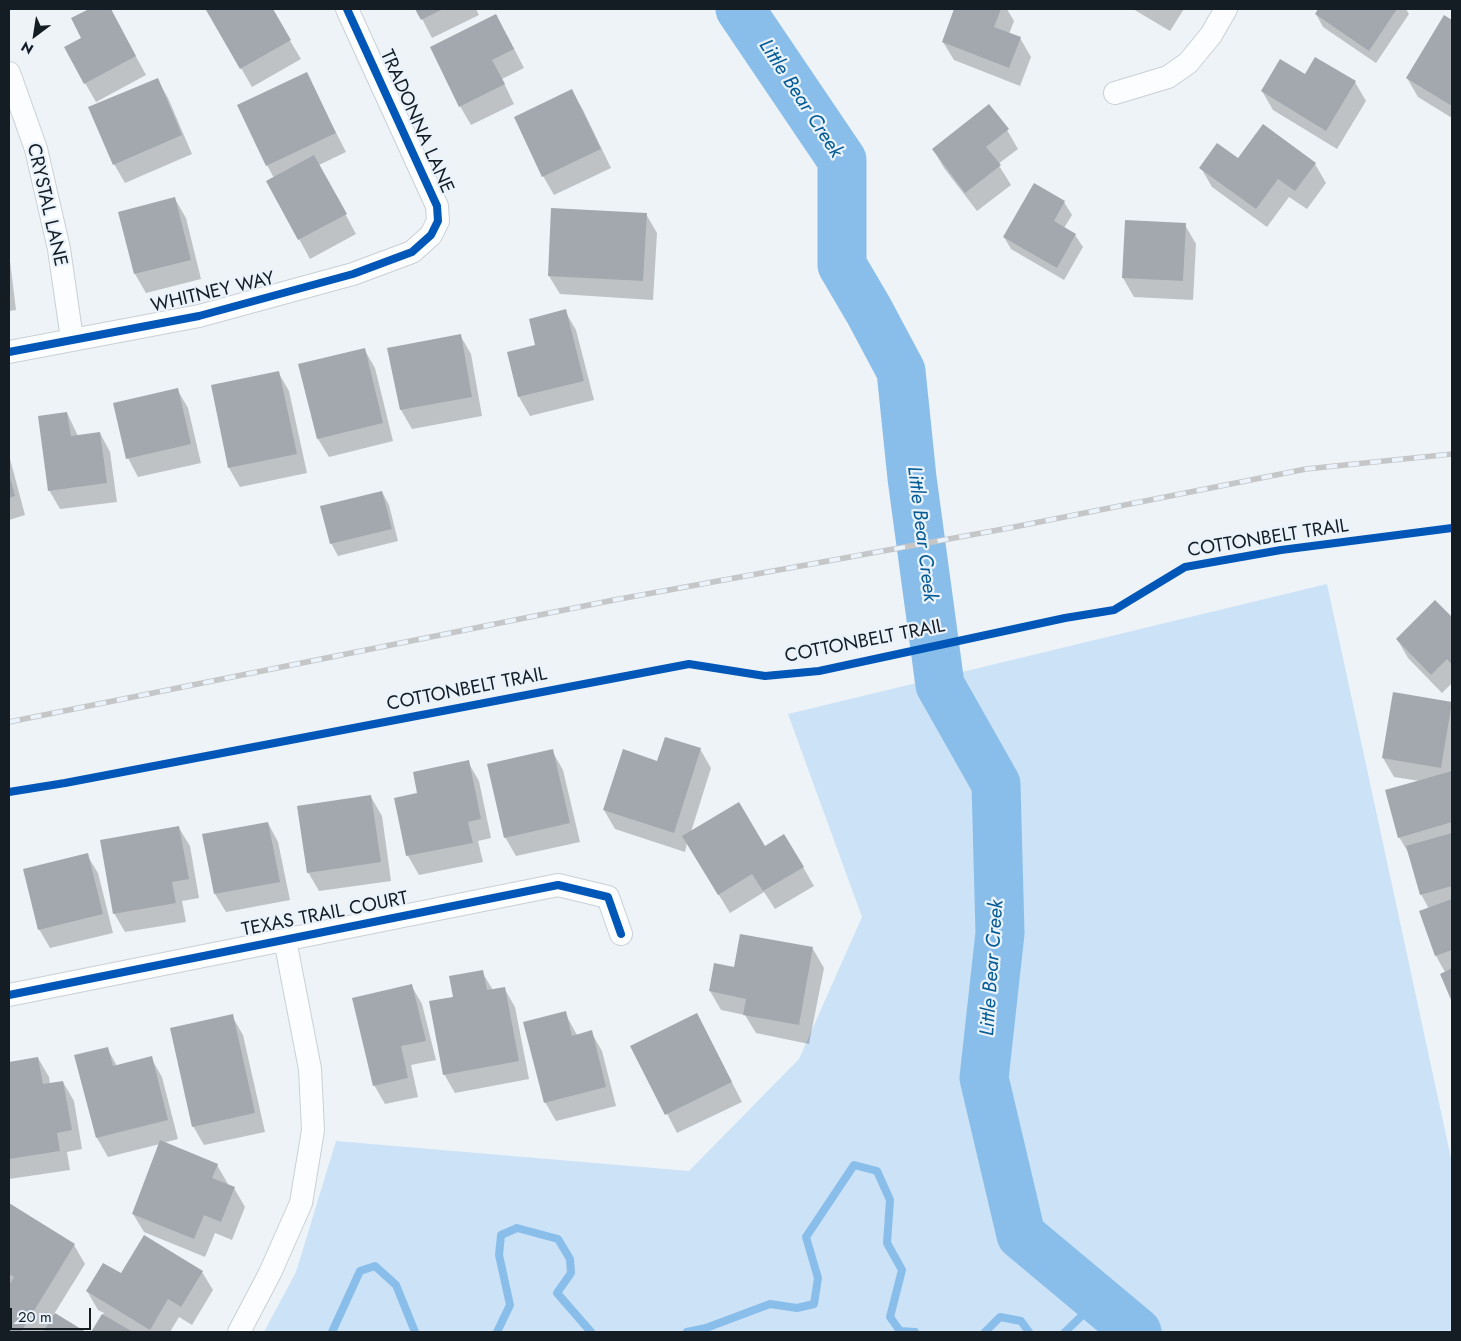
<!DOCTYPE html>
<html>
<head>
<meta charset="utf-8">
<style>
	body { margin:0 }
	#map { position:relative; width:1461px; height:1341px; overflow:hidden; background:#eef3f7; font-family:Jost,sans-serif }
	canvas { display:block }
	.frame { position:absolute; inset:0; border:10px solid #141c24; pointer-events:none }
	.north { position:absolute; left:10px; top:10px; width:50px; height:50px; -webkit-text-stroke:4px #eaf3fb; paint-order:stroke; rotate:211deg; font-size:14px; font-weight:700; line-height:20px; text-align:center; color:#141c24 }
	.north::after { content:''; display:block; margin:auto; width:18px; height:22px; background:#141c24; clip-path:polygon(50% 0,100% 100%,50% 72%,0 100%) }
	.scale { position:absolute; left:10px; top:1308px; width:81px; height:22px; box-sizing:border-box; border:2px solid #141c24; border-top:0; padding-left:6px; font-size:15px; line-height:18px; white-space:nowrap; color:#141c24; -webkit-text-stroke:4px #eaf3fb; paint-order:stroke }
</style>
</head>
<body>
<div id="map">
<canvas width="1461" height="1341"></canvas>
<div class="frame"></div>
<div class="north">N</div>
<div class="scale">20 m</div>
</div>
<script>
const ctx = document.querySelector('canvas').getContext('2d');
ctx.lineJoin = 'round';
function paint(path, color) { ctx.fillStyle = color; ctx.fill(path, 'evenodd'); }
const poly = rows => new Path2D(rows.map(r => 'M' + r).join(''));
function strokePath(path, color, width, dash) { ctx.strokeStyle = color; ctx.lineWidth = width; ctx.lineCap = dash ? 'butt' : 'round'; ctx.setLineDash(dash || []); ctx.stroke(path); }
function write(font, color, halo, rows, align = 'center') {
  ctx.font = font + ' Jost,sans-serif'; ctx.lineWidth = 4.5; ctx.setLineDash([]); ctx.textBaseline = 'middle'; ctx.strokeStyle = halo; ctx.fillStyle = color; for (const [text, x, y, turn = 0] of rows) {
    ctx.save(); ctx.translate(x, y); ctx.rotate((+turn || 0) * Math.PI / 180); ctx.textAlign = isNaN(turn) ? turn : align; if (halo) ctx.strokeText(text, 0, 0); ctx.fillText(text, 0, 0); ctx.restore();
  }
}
const green = poly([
	[1327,584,1452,1163,1452,1332,264,1332,296,1272,336,1141,689,1171,799,1059,862,917,788,714]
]);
const shadow = poly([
	[92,9,110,9,146,75,96,102,85,83,83,38,73,19],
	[211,9,271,9,301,59,252,87,208,11],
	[417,9,476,9,479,15,432,38],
	[956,9,1007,9,1014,21,1009,34,1020,38,1031,57,1020,86,954,60,943,42],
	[1133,9,1184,9,1170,31],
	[1320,9,1406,9,1409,14,1376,63,1323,27,1316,14],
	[1444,17,1452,21,1452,118,1418,97,1407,78],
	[507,35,524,68,502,79,514,104,471,125,460,106],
	[306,74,346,152,319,165,356,234,310,259,268,182,274,178,267,165],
	[1305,76,1355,82,1366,101,1337,149,1273,110,1262,91],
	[157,79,168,98,192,154,125,183,114,164],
	[572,91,583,110,611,168,554,195,543,176],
	[1007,130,1018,149,998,164,1011,185,977,211,944,168,933,149],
	[1238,160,1315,164,1326,183,1307,209,1289,197,1267,227,1212,187,1201,168],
	[1034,185,1064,202,1072,215,1064,228,1075,235,1083,247,1064,280,1011,249,1004,237],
	[175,199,186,218,201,279,146,293,135,274,120,212],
	[646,214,657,233,653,300,560,294,549,276],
	[1185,225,1196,244,1193,300,1134,297,1123,278],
	[9,253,16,310,9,311],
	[565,311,576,330,594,400,530,416,519,397,508,353,537,346],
	[460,335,471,354,482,416,412,429,401,410,389,349],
	[364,349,375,368,393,441,329,457,318,439],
	[278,372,289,391,307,473,240,487,229,468],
	[177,389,188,408,201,463,138,477,128,458],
	[67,413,78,436,100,433,110,452,117,502,60,509,49,490],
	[9,455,25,515,9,520],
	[382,492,389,505,398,541,338,556,331,543],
	[1435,602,1452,619,1452,683,1442,693,1408,658,1397,639],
	[1452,703,1452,999,1441,974,1445,972,1436,956,1420,912,1429,909,1421,894,1411,857,1399,837,1420,781,1394,777,1383,758],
	[700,749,711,768,691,832,764,847,803,867,814,886,775,909,764,892,730,913,687,843,685,852,615,829,604,810,658,762],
	[552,751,563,770,580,842,516,856,505,837],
	[468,762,479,781,491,838,478,841,483,862,419,875,408,856,396,799,419,794],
	[371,797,382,816,391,881,319,891,308,872],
	[268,823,278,842,290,900,226,912,215,894],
	[179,828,190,846,199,898,182,901,186,922,125,932,114,913],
	[87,855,98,873,113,933,50,948,39,929],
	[813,949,824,968,809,1044,756,1033,745,1015,721,1010,710,991,735,968],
	[482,972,493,990,504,988,515,1007,529,1079,455,1093,444,1074,454,998],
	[411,985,422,1004,436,1060,411,1065,418,1097,385,1104,374,1085],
	[565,1013,577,1035,591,1032,602,1051,616,1106,556,1121,545,1102],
	[697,1014,742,1102,677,1133,632,1046],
	[232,1016,243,1035,265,1132,204,1145,193,1126],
	[107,1048,117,1066,151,1058,162,1077,178,1139,163,1143,217,1165,228,1184,227,1186,234,1188,245,1207,232,1240,215,1233,205,1257,144,1232,133,1214,160,1144,108,1157,97,1138,75,1056],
	[38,1058,49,1077,50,1084,63,1082,74,1101,82,1149,67,1152,70,1170,9,1179,9,1063],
	[9,1205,74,1245,85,1264,54,1314,83,1332,9,1332],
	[202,1272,213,1290,192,1325,179,1317,170,1332,92,1332,104,1313,98,1310,87,1291,121,1275]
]);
const stream = poly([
	[332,1332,360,1271,375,1266,396,1285,415,1332],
	[497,1332,510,1305,499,1255,501,1235,517,1228,558,1239,570,1259,571,1273,557,1293,591,1332],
	[687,1332,706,1328,770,1304,797,1308,814,1304,818,1278,806,1237,854,1165,877,1171,890,1200,887,1243,902,1270,890,1317,900,1331,915,1332],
	[985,1332,1000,1317,1021,1321,1029,1332],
	[1065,1332,1099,1299]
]);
const river = poly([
	[740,9,842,160,842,265,869,311,901,371,912,478,940,685,996,784,1000,933,984,1078,1021,1235,1137,1332]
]);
const building = poly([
	[89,9,111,9,136,56,84,84,64,47,81,38,71,18],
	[209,9,273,9,291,40,240,69,206,10],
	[415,9,443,9,421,20],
	[954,9,1001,9,994,27,1021,37,1009,68,942,42],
	[1318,9,1397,9,1369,51,1315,14],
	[496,14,514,49,492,60,505,84,459,107,430,47],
	[1444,15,1452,20,1452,106,1406,78],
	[1315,57,1356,81,1326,131,1261,91,1280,59,1305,74],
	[307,72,336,133,266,166,237,105],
	[158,78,182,135,113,165,88,107],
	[572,89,601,149,542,177,514,117],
	[989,104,1009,129,986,147,1001,165,965,193,932,149],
	[1263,124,1316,163,1295,191,1278,179,1256,209,1199,168,1217,143,1238,158],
	[314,155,347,214,298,240,266,181],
	[1034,183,1065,201,1054,221,1076,234,1057,268,1003,237],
	[175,197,191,260,134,274,118,212],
	[551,208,647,213,643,281,548,276],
	[1125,220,1186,223,1183,281,1122,278],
	[566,309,584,381,518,397,507,352,535,345,529,319],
	[461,334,472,397,400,410,387,348],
	[365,348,383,423,317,439,298,364],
	[279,371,297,454,228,468,211,385],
	[178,388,191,444,126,459,113,403],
	[67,412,71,436,100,432,107,483,48,491,38,416],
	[9,474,15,496,9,498],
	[382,491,392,529,330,544,320,506],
	[1435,600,1452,617,1452,665,1447,659,1431,675,1396,639],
	[1393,692,1452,702,1441,768,1382,758],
	[665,737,701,748,674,833,603,810,623,749,657,761],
	[553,749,570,823,504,838,487,764],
	[469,760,481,819,468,822,473,843,406,856,394,798,417,793,413,772],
	[1452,771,1452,822,1398,838,1385,790],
	[371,795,381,862,307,873,297,806],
	[739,802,765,846,784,834,804,867,763,891,752,874,718,895,682,836],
	[268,822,280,882,214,894,202,834],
	[179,826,189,879,172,882,176,903,113,914,100,840],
	[1452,833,1452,886,1420,895,1406,846],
	[88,853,103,914,38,930,23,869],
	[1452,899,1452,950,1435,956,1419,911],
	[740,934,813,947,799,1025,743,1015,746,999,709,991,714,963,734,967],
	[1452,968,1452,1002,1440,974],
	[483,970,487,990,505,987,519,1061,443,1075,429,1001,453,997,449,976],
	[412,984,426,1041,401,1046,408,1078,373,1086,352,998],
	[566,1011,572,1036,592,1030,606,1087,544,1103,523,1022],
	[697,1013,732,1082,665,1115,630,1046],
	[233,1014,255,1113,192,1127,170,1028],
	[108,1047,113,1066,152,1056,168,1120,96,1138,74,1055],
	[38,1057,43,1084,63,1081,72,1130,57,1133,60,1151,9,1159,9,1062],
	[160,1140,218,1164,212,1178,235,1187,221,1222,204,1215,194,1239,132,1214],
	[9,1203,75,1244,21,1332,9,1332,9,1285,14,1277,9,1274],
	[144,1235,203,1271,181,1307,168,1299,150,1330,86,1291,103,1263,121,1273],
	[55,1313,86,1332,43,1332],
	[102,1314,133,1332,91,1332]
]);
const street = poly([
	[9,73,36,149,59,249,72,339],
	[1115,93,1168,77,1188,63,1211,35,1226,9],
	[9,352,199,316,353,274,412,252,431,235,438,221,437,206,347,9],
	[9,995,558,885,608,897,621,934],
	[239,1332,270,1273,301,1203,313,1130,310,1069,285,940]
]);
const rail = poly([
	[9,722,614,600,1009,528,1306,469,1452,454]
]);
const cycleway = poly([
	[9,352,199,316,353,274,412,252,431,235,438,221,437,206,347,9],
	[9,792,65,783,689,664,765,676,819,671,1065,618,1114,610,1185,567,1281,550,1452,528],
	[9,995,558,885,608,897,621,934]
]);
const streetNames = [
	["TRADONNA LANE",416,122,66],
	["CRYSTAL LANE",46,205,77],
	["WHITNEY WAY",213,293,-13],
	["COTTONBELT TRAIL",1268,539,-9],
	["COTTONBELT TRAIL",865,642,-11],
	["COTTONBELT TRAIL",467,690,-11],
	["TEXAS TRAIL COURT",325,915,-11]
];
const waterNames = [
	["Little Bear Creek",800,99,57],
	["Little Bear Creek",921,534,83],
	["Little Bear Creek",993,968,-86]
];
paint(green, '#cbe2f7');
paint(shadow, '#0003');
strokePath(stream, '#8abeea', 8);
strokePath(river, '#8abeea', 49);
paint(building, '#a2a8ae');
strokePath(street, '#c9d0d6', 24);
strokePath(street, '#fcfdfe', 22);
strokePath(rail, '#c4c6c7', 5.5);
strokePath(rail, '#eaf3fb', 4, [11]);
strokePath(cycleway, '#0057b8', 8);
write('19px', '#141c24', '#eaf3fb', streetNames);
write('italic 20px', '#055b94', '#eaf3fb', waterNames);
</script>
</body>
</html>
